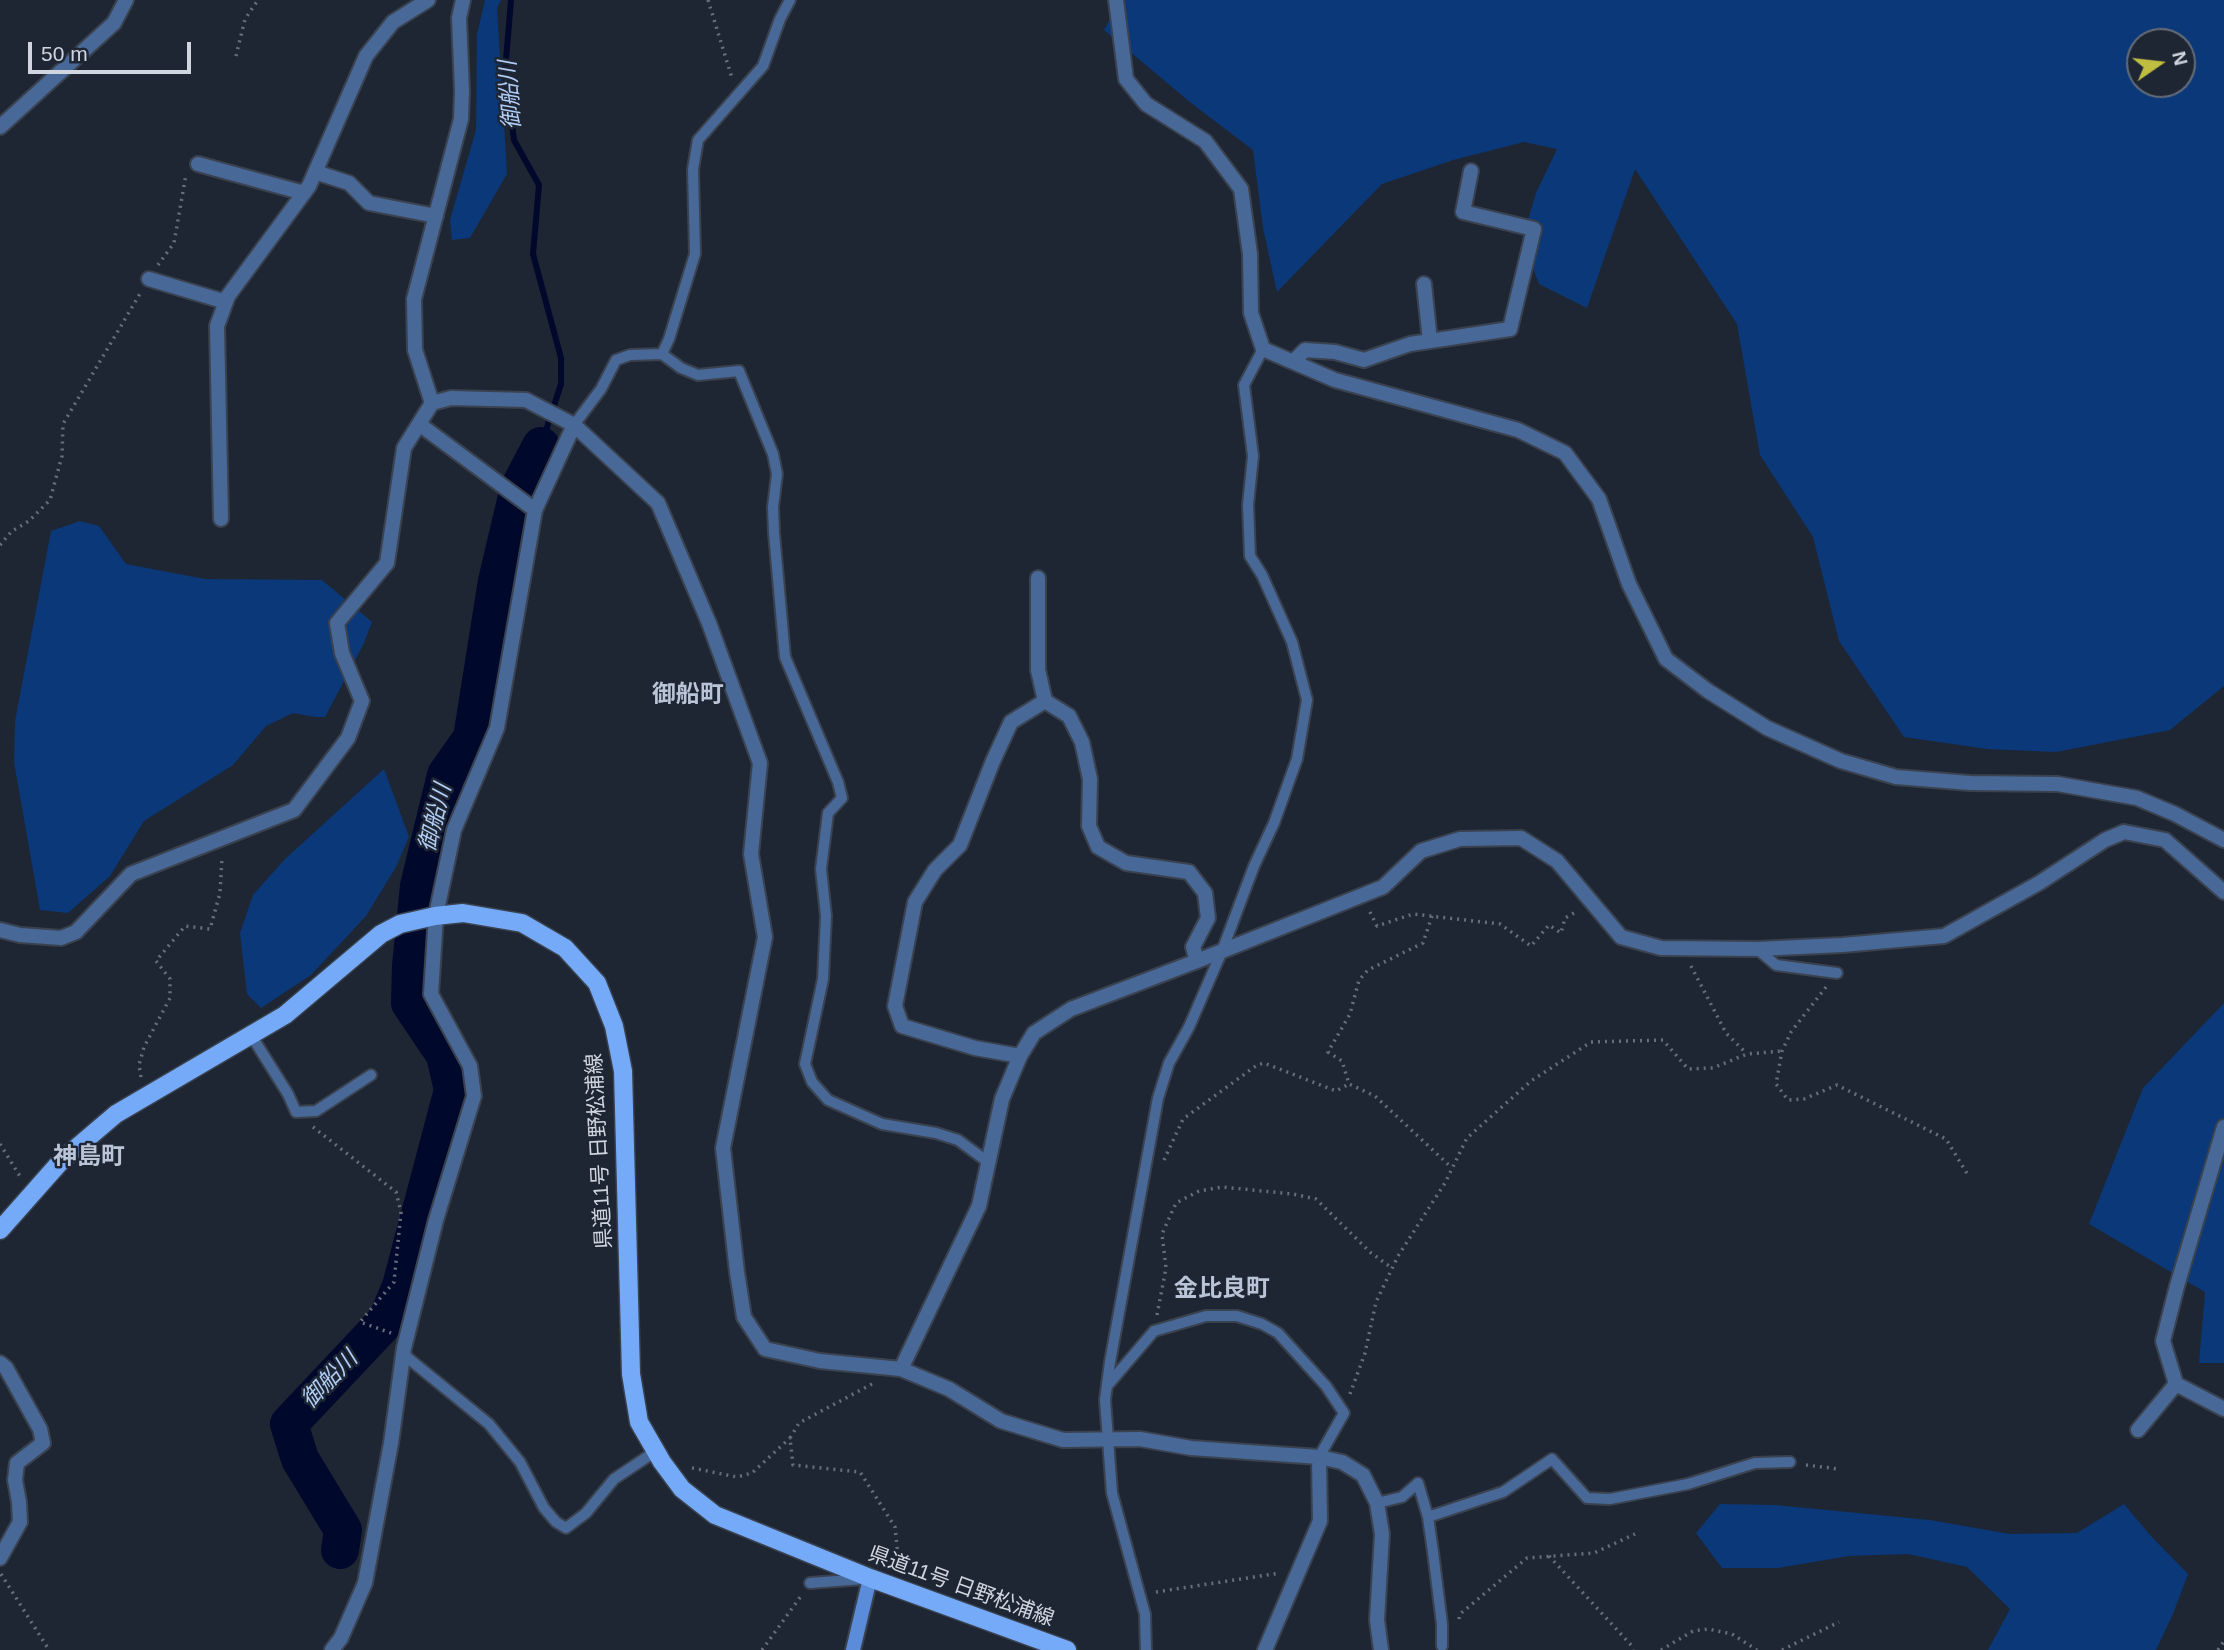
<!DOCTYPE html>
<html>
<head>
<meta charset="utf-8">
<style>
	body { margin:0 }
	#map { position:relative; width:2224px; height:1650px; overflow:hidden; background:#1e2634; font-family:Arial,sans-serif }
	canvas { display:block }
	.north { position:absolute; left:2126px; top:28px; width:70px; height:70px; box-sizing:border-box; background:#1e2634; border:2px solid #656c78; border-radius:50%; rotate:76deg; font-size:19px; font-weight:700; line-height:28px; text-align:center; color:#d0d6df }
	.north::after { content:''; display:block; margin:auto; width:24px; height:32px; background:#c0be41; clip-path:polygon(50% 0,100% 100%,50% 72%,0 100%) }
	.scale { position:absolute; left:28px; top:42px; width:163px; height:32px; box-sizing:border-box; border:4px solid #d0d6df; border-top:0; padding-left:9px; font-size:21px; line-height:24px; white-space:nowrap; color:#d0d6df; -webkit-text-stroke:5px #1e2634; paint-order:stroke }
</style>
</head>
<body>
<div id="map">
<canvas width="2224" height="1650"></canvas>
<div class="north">N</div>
<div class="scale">50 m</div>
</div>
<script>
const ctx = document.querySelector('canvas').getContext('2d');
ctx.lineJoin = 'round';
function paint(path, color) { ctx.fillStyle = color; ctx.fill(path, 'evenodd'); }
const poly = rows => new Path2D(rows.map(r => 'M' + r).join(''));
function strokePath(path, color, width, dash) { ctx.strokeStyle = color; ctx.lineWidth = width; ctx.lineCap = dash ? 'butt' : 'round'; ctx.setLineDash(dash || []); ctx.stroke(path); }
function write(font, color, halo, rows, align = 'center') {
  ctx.font = font + ' Arial,"Noto Sans JP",sans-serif'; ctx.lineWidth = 5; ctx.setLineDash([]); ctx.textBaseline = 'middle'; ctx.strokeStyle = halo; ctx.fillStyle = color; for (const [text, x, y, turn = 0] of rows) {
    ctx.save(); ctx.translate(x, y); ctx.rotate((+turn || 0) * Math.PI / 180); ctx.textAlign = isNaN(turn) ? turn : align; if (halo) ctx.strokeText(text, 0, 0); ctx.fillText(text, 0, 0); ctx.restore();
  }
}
const green = poly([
	[485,0,501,0,497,8,507,174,470,238,452,240,450,220,476,130,477,34],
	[1121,0,2224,0,2224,686,2170,730,2056,752,1987,749,1904,737,1839,641,1813,537,1760,455,1737,324,1635,169,1587,308,1539,284,1522,240,1536,193,1557,149,1524,142,1453,160,1382,184,1277,292,1263,228,1253,150,1191,103,1104,30],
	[2140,42,2182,42,2182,84,2140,84],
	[80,521,99,526,126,564,205,579,322,580,372,622,363,645,325,717,315,717,293,713,266,726,233,765,144,821,110,876,68,913,40,910,14,762,15,721,51,531],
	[384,769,409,837,396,867,366,916,311,975,261,1008,247,994,240,933,253,895,284,860],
	[2224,1003,2224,1363,2199,1363,2205,1292,2089,1224,2143,1088],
	[1720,1504,1775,1505,1930,1520,2010,1534,2077,1533,2124,1504,2150,1535,2188,1574,2173,1614,2156,1650,1988,1650,2010,1609,1967,1567,1908,1554,1849,1556,1778,1568,1722,1568,1696,1533]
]);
const stream = poly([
	[511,0,505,72,514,140,539,185,533,254,561,358,561,384,541,446]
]);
const river = poly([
	[340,1550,343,1530,300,1459,289,1424,387,1320,401,1286,453,1090,445,1055,410,1003,411,966,419,886,446,775,472,738,497,581,519,488,541,446]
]);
const path = poly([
	[708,0,732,78],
	[236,56,245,19,258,0],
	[158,265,174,243,186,174],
	[0,545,12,531,29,521,50,500,62,456,63,424,141,292],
	[1370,912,1377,926,1413,914,1500,924,1531,946,1549,925,1561,933,1565,918,1576,912],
	[1432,916,1423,943,1368,970,1359,980,1350,1014,1328,1052,1342,1061,1349,1084,1375,1096,1452,1168],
	[1691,966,1726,1033,1746,1053],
	[1826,987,1791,1032,1782,1051,1776,1084,1788,1100,1804,1099,1837,1085,1946,1139,1968,1175],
	[141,1077,139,1065,144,1047,170,998,170,979,156,961,185,926,210,929,220,893,222,858],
	[313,1127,396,1192,401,1212,394,1282,360,1322,391,1333],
	[0,1144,21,1178],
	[1164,1160,1183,1119,1257,1065,1264,1063,1336,1091,1349,1084],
	[1157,1315,1166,1268,1162,1234,1176,1203,1199,1191,1222,1187,1293,1194,1316,1199,1371,1253,1392,1268],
	[872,1384,799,1423,790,1438,793,1465,860,1472,895,1527,899,1567],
	[1350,1394,1365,1353,1376,1302,1398,1256,1445,1183,1467,1138,1531,1081,1591,1042,1663,1040,1688,1069,1713,1068,1747,1054,1782,1051],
	[1806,1465,1838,1469],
	[692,1468,737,1477,752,1473,790,1438],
	[1549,1556,1631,1645,1633,1650],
	[1,1574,49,1650],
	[1156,1592,1280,1573],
	[1459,1619,1460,1614,1527,1558,1594,1553,1635,1534],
	[762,1650,801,1596],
	[1661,1650,1693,1631,1708,1629,1732,1634,1757,1650],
	[1782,1650,1839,1622],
	[2218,1650,2224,1641]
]);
const lane = poly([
	[662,354,681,368,698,375,739,371,773,454,777,474,773,507,774,533,785,657,838,782,842,798,828,813,821,869,826,916,823,979,805,1064,812,1082,828,1100,882,1124,936,1133,958,1140,988,1162],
	[574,425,601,389,616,360,630,355,662,354,669,339,695,254,693,169,698,140,763,66,780,19,790,0],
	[1757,949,1776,965,1837,973],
	[251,1035,288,1094,296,1112,316,1111,371,1075],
	[403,1354,489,1424,520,1462,544,1508,556,1522,566,1528,586,1513,614,1479,656,1451],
	[1107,1386,1154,1331,1206,1316,1237,1316,1262,1324,1278,1333,1326,1386,1344,1413,1319,1457],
	[1377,1503,1402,1497,1418,1483,1428,1517,1433,1552,1442,1624,1442,1646],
	[1428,1517,1503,1492,1552,1459,1587,1498,1610,1499,1688,1484,1755,1463,1790,1462],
	[810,1583,863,1579],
	[1146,1650,1145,1614,1112,1493,1105,1400,1110,1362,1158,1098,1169,1063,1189,1027,1222,951,1254,866,1274,823,1297,759,1307,700,1292,642,1262,575,1250,556,1248,505,1253,456,1244,385,1263,349]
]);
const street = poly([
	[1116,0,1126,79,1146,104,1205,141,1241,189,1250,254,1251,313,1263,349,1335,380,1518,430,1565,453,1599,499,1629,584,1666,659,1708,691,1767,728,1841,761,1896,777,1970,783,2058,784,2137,798,2175,814,2224,840],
	[0,127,114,23,126,0],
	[198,164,304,193],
	[315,172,349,183,369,203,436,216],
	[149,279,226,302],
	[1424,284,1430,341],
	[1293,362,1305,350,1335,352,1364,360,1410,344,1510,329,1534,229,1463,212,1471,171],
	[432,403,415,350,414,299,461,119,462,91,459,18,463,0],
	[419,424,535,510],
	[221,519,217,326,228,296,309,186,366,56,393,22,428,0],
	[1045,701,1069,716,1082,742,1090,779,1089,826,1098,847,1126,863,1189,872,1205,893,1208,918,1193,947,1197,961],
	[0,930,20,935,61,938,76,932,131,874,294,810,348,738,362,701,342,653,337,623,387,563,404,448,432,403,451,398,526,400,574,425,658,503,709,623,760,763,751,854,765,937,723,1148,737,1272,744,1317,765,1349,820,1361,901,1369,949,1389,1001,1421,1063,1440,1140,1439,1191,1448,1319,1457,1342,1462,1363,1475,1377,1503,1382,1534,1377,1620,1381,1650],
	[1020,1056,975,1048,902,1026,895,1006,915,902,935,870,960,845,993,761,1011,722,1045,701,1038,670,1038,578],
	[2224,1127,2177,1286,2163,1341,2176,1384,2224,1409],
	[0,1363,6,1368,40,1429,43,1443,17,1463,15,1480,19,1502,20,1522,0,1558],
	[901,1369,979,1206,1002,1099,1020,1056,1034,1033,1071,1009,1197,961,1383,887,1421,851,1460,839,1521,838,1557,861,1621,937,1661,948,1757,949,1842,945,1944,936,2039,883,2105,840,2124,832,2165,840,2224,892],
	[2138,1430,2176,1384],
	[332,1650,341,1638,365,1583,391,1443,404,1348,436,1220,474,1096,470,1066,431,994,436,915,454,830,497,728,535,510,574,425],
	[1265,1650,1320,1521,1319,1457]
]);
const secondary = poly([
	[853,1650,870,1578]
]);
const primary = poly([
	[0,1230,62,1160,116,1114,285,1015,381,934,400,924,435,916,463,913,522,923,565,948,597,983,614,1026,623,1071,631,1374,639,1422,662,1462,682,1489,715,1515,870,1578,1067,1650]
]);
const streetNames = [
	["県道11号 日野松浦線",600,1151,-93],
	["県道11号 日野松浦線",961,1587,20]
];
const waterNames = [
	["御船川",511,95,-94],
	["御船川",436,818,-76],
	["御船川",330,1380,-46]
];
const quarterNames = [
	["御船町",688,695],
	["神島町",89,1157],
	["金比良町",1222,1289]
];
paint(green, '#0b3878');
strokePath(stream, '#00082c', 6);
strokePath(river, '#00082c', 38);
strokePath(lane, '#3a424f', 14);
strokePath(street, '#3a424f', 18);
strokePath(secondary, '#3a424f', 18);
strokePath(primary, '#3a424f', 21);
strokePath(path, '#686f7b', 3.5, [2, 5]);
strokePath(lane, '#486898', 10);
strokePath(street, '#486898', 14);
strokePath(secondary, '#5a8cda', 14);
strokePath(primary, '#75aaf9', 18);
write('21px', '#d0d6df', '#1e2634', streetNames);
write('italic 23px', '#b2cdf6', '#1e2634', waterNames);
write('bold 24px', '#b9c4d6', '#1e2634', quarterNames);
</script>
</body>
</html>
